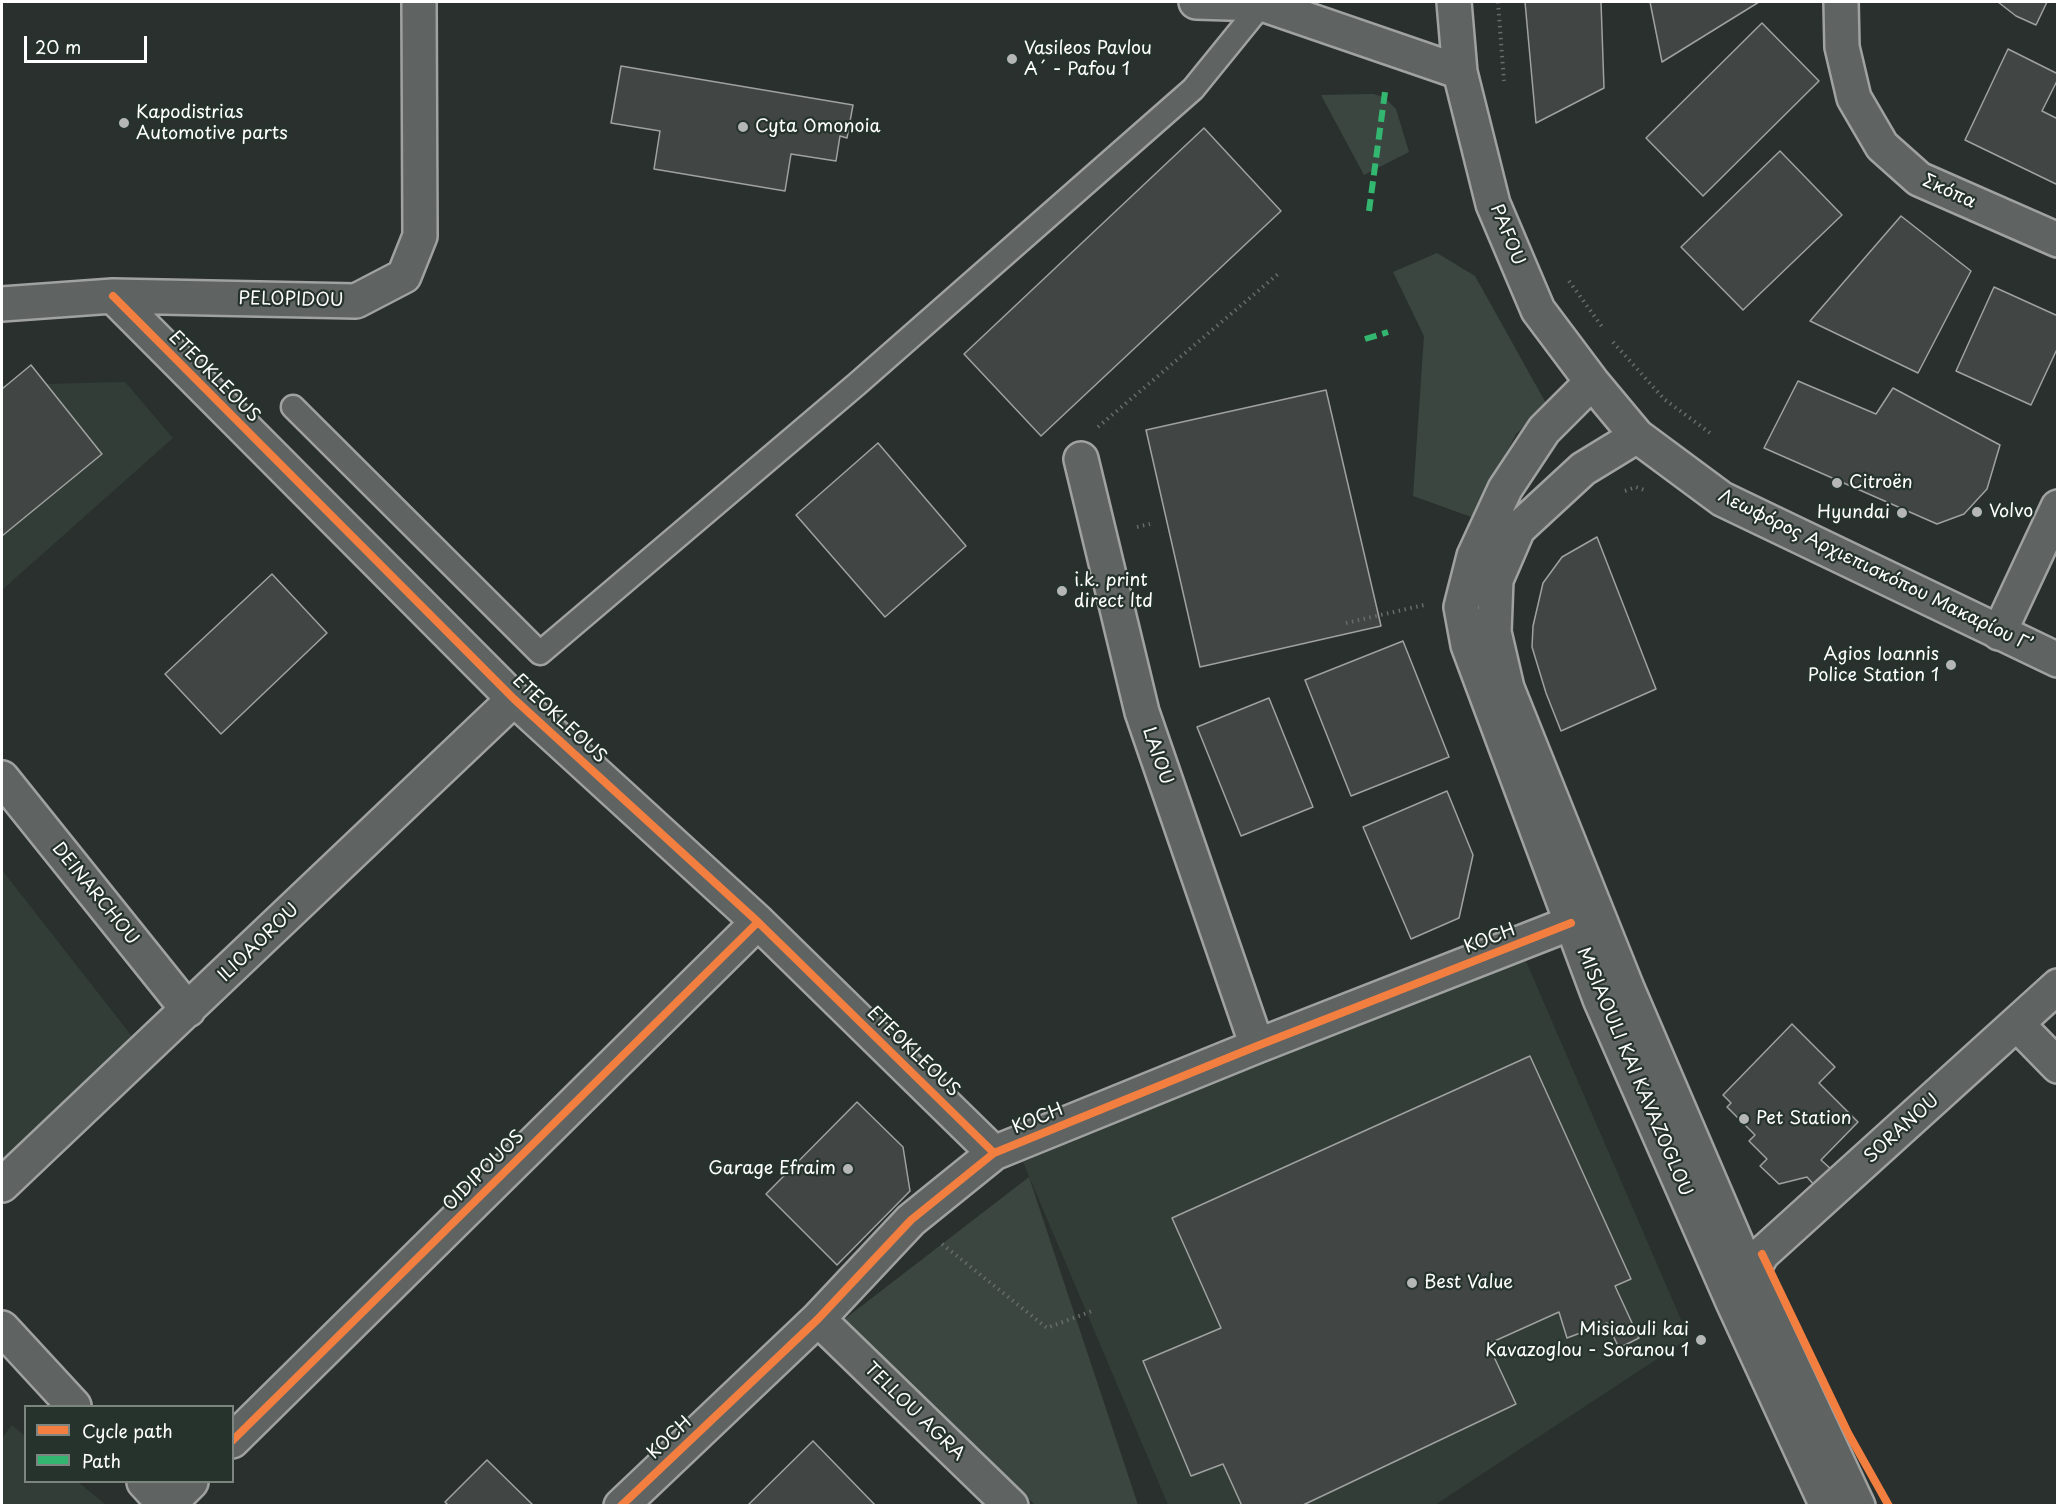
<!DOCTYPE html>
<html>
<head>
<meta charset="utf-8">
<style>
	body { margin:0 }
	#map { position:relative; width:2059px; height:1507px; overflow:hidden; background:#29302d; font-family:"Playpen Sans",sans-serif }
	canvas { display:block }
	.frame { position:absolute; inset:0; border:3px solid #fff; pointer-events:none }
	.legend { position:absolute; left:24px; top:1405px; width:210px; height:78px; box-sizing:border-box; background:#26332d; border:2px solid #7d8581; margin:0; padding:8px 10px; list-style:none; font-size:18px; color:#fff }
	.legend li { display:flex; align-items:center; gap:12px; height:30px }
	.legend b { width:30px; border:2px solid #7d8581 }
	.scale { position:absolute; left:24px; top:36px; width:123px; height:27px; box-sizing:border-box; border:3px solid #fff; border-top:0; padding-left:8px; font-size:18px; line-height:21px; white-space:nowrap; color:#fff; -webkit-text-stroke:4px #26332d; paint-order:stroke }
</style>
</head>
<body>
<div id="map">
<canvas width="2059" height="1507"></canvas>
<div class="frame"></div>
<ul class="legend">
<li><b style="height:8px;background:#f27e40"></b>Cycle path</li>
<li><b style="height:8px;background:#33b770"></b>Path</li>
</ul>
<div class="scale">20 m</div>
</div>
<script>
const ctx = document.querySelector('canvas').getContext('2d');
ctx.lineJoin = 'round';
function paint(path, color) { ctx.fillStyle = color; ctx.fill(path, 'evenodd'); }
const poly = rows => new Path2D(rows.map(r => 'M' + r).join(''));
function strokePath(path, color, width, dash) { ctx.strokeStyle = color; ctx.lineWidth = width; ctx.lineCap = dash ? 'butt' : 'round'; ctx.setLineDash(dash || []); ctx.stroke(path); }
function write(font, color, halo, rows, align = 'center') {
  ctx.font = font + ' "Playpen Sans",sans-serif'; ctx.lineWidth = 4.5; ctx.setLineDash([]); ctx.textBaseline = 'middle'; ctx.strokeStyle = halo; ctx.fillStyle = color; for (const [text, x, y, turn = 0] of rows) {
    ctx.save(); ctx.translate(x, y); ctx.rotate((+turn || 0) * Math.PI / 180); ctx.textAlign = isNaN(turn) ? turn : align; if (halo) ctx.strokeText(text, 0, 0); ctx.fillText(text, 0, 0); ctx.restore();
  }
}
const built = poly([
	[125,382,173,438,2,590,2,385],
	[2,870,138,1044,2,1160],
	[1522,952,1689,1338,1435,1505,1168,1505,1023,1162],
	[12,1425,25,1436,26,1482,78,1482,106,1505,2,1505,2,1438]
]);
const green = poly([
	[1373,94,1384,97,1396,109,1409,152,1364,175,1321,95],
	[1437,253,1475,276,1547,405,1516,434,1474,518,1413,496,1424,336,1393,272],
	[1029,1177,1138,1505,1035,1505,842,1321]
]);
const building = poly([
	[1525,2,1601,2,1604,88,1536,123,1525,2],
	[1650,2,1759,2,1662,62,1650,2],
	[1998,2,2047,2,2036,25,2016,16,1998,2],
	[1762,23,1819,81,1703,196,1646,138,1762,23],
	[2008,49,2058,74,2058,79,2042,111,2058,119,2058,185,1965,140,2008,49],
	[621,66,853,105,847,138,840,136,836,161,791,154,785,191,654,169,660,131,611,123,621,66],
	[1204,128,1281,211,1041,436,964,354,1204,128],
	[1780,151,1842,215,1743,310,1681,247,1780,151],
	[1901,216,1971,271,1918,373,1810,321,1901,216],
	[1994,287,2058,316,2058,347,2031,405,1956,371,1994,287],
	[31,365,102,454,2,536,2,389,31,365],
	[1798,381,1876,414,1893,388,2000,445,1987,489,1964,514,1937,524,1764,448,1798,381],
	[1326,390,1381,626,1200,667,1146,430,1326,390],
	[878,443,966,546,885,617,796,515,878,443],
	[1597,537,1656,689,1561,731,1546,693,1532,647,1533,626,1543,583,1562,557,1597,537],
	[272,574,327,633,221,734,165,674,272,574],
	[1403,641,1449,757,1351,796,1305,680,1403,641],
	[1269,698,1313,807,1241,836,1197,727,1269,698],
	[1447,791,1473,855,1459,918,1411,939,1363,827,1447,791],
	[1792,1024,1835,1067,1819,1083,1858,1122,1821,1160,1832,1170,1815,1186,1807,1177,1779,1184,1760,1166,1767,1159,1749,1141,1755,1135,1727,1107,1731,1103,1723,1095,1792,1024],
	[1530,1056,1631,1279,1615,1286,1639,1338,1619,1348,1607,1323,1567,1338,1559,1312,1488,1344,1516,1404,1301,1506,1242,1506,1223,1464,1191,1476,1143,1361,1221,1328,1172,1218,1530,1056],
	[857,1102,903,1147,910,1191,837,1265,766,1194,857,1102],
	[813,1441,876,1506,747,1506,813,1441],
	[487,1460,534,1506,449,1506,445,1502,487,1460]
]);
const path = poly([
	[1498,2,1504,81],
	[1569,281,1603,328],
	[1613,342,1664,399,1710,433],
	[1098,427,1278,274],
	[1625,491,1636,487,1644,490],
	[1137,527,1150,524],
	[1346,623,1424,605],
	[942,1244,1047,1328,1092,1311]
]);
const lane = poly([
	[293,407,540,653,857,384,1193,89,1262,4]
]);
const street = poly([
	[1841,2,1842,47,1854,98,1882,146,1919,179,2058,240],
	[113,296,514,699,758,922,994,1153],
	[2,304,113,296,356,301,404,276,420,236,419,2],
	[1081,459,1142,712,1257,1046],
	[1999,633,2058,507],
	[2,778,188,1010],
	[2017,1024,2058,1066],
	[2,1185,514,699],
	[1750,1275,1762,1254,2058,986],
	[818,1319,1011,1506],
	[2,1328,74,1406],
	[232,1441,758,922],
	[144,1482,166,1506],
	[167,1506,191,1482],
	[621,1506,818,1319,911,1220,994,1153,1257,1046,1571,923]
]);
const secondary = poly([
	[1196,2,1262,4,1284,2],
	[1454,2,1460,72,1493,204,1538,310,1592,382,1637,436,1722,499,2058,660],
	[1262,4,1460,72],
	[1592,382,1544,430,1505,489,1474,556,1461,607,1468,645,1600,999,1733,1302,1827,1506],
	[1637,436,1583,469,1518,529,1496,580,1494,632,1507,688,1627,988,1750,1275,1858,1506]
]);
const quiet = poly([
	[1369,211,1385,92],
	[1365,339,1388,332]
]);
const cycleway = poly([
	[113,296,514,699,758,922,994,1153],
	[1762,1254,1848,1433,1889,1506],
	[232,1441,758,922],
	[621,1506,818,1319,911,1220,994,1153,1257,1046,1571,923]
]);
const markers = [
	[1012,59,6,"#b4b7b6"],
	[124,123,6,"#b4b7b6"],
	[743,127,6,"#b4b7b6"],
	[1837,483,6,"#b4b7b6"],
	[1977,512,6,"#b4b7b6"],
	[1902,513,6,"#b4b7b6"],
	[1062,591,6,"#b4b7b6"],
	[1951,665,6,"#b4b7b6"],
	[1744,1119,6,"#b4b7b6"],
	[848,1169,6,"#b4b7b6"],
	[1412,1283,6,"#b4b7b6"],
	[1701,1340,6,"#b4b7b6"]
];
const poiNames = [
	["Vasileos Pavlou",1024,49],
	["A´ - Pafou 1",1024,70],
	["Kapodistrias",136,113],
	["Automotive parts",136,134],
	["Cyta Omonoia",755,127],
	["Citroën",1849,483],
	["Volvo",1989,512],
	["Hyundai",1890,513,"right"],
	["i.k. print",1074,581],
	["direct ltd",1074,602],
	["Agios Ioannis",1939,655,"right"],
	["Police Station 1",1939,676,"right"],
	["Pet Station",1756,1119],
	["Garage Efraim",836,1169,"right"],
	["Best Value",1424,1283],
	["Misiaouli kai",1689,1330,"right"],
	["Kavazoglou - Soranou 1",1689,1351,"right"]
];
const streetNames = [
	["Σκόπα",1949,192,25],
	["PAFOU",1507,235,68],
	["PELOPIDOU",291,300,1],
	["ETEOKLEOUS",214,377,45],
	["Λεωφόρος Αρχιεπισκόπου Μακαρίου Γ’",1875,571,26],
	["ETEOKLEOUS",559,719,43],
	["LAIOU",1157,756,71],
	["DEINARCHOU",95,894,51],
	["KOCH",1490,939,-21],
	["ILIOAOROU",259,943,-44],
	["ETEOKLEOUS",913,1052,44],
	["MISIAOULI KAI KAVAZOGLOU",1634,1072,67],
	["KOCH",1038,1119,-22],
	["SORANOU",1902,1129,-42],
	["OIDIPOUOS",484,1171,-45],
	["TELLOU AGRA",914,1412,44],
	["KOCH",670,1438,-43]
];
paint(built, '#323d38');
paint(green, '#3b4641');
paint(building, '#414644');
strokePath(building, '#9fa2a0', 1.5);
strokePath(lane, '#9fa2a0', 27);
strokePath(street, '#9fa2a0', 38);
strokePath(secondary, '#9fa2a0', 38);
strokePath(path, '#686c69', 4, [1.5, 4.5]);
strokePath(lane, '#5f6362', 22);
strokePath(street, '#5f6362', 33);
strokePath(secondary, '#5f6362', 33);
strokePath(quiet, '#33b770', 6, [12, 6]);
strokePath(cycleway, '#f27e40', 8);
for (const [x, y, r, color] of markers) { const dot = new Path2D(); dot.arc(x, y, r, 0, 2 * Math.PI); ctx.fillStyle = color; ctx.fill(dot); strokePath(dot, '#26332d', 2); }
write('18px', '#fff', '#26332d', poiNames, 'left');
write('18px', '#fff', '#26332d', streetNames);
</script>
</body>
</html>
